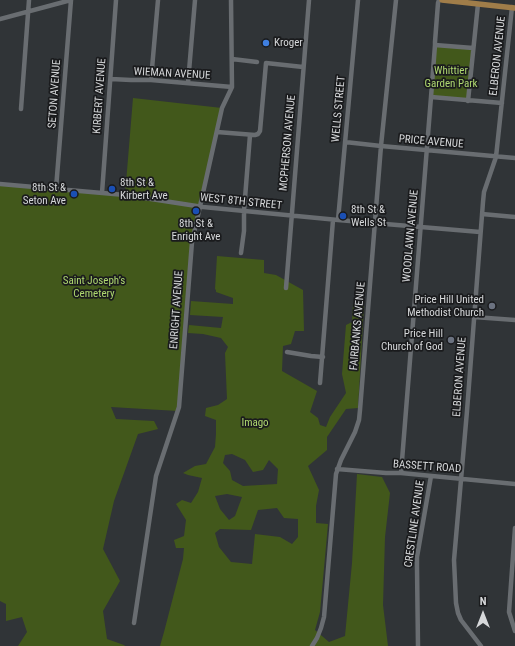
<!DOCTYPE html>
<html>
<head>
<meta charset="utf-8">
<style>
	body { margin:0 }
	#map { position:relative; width:515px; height:646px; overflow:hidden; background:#303437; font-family:"Roboto Condensed",sans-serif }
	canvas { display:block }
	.north { position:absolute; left:463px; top:594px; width:40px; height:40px; -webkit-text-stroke:3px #1a1b1d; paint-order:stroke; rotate:0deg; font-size:11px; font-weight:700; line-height:16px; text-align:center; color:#d6d8da }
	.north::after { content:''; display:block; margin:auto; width:14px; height:18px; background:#d6d8da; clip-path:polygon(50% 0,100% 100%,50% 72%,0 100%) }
</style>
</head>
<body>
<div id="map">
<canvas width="515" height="646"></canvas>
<div class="north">N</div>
</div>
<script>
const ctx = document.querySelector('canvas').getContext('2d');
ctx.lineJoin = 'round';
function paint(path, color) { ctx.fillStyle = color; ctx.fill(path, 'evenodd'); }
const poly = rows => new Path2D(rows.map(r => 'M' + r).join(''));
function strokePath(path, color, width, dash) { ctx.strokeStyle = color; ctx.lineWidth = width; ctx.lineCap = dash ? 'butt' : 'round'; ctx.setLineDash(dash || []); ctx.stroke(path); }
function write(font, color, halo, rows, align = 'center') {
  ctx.font = font + ' "Roboto Condensed",sans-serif'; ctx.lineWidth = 3.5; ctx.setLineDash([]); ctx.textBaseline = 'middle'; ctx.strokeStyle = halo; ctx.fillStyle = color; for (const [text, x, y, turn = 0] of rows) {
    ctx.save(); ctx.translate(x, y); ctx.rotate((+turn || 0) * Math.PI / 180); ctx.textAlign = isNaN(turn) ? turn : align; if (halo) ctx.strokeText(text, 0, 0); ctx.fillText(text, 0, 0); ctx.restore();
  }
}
const green = poly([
	[435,45,473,48,468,101,431,97],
	[133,98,222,108,192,242,178,411,111,407,116,419,154,421,158,429,138,434,114,501,103,549,120,581,103,611,107,639,124,645,125,646,18,646,27,632,22,617,6,621,6,604,0,601,0,184,125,195],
	[217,256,264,260,264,273,276,275,303,290,304,331,295,331,291,344,283,346,282,371,317,391,310,412,318,418,320,425,326,427,330,417,346,393,342,374,346,325,352,322,353,304,364,304,358,408,346,409,327,437,327,450,308,466,319,490,316,506,316,523,328,524,320,612,315,630,329,642,345,636,352,563,357,474,382,477,390,493,385,537,383,605,388,646,160,646,164,632,183,559,184,548,176,548,174,540,184,536,186,520,176,504,182,500,191,503,198,492,202,478,188,475,183,473,195,466,206,464,215,447,216,434,216,420,205,416,206,408,218,405,227,399,225,353,228,347,221,338,203,334,188,333,189,325,221,328,223,317,190,315,191,301,233,304,233,298,216,292,216,290,215,289],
	[232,454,245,460,253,472,263,470,269,460,278,469,277,484,243,486,232,480,230,471,223,463,225,455],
	[227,494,242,497,235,516,229,520,220,509,215,496],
	[277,508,284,518,298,519,298,537,292,544,280,537,255,534,252,564,231,562,219,547,215,533,220,529,251,530,258,510]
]);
const minor = poly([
	[0,19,71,0],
	[435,45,473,48],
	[232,59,257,62],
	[111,79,131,80,151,80,232,87],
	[151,80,158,0],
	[188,83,195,0],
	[431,97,502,103],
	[468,101,478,4],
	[21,109,29,0],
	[217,132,255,135,258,134,260,131,266,63,303,67],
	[345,142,381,146,515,158],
	[0,184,125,195,203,207,338,220,480,232],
	[56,189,71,0],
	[102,193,116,0],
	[482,214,515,217],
	[338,220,358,0],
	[241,253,244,231,244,211,250,135],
	[286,288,309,0],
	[474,317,515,320],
	[287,352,311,356,323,357],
	[320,383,333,220],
	[337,469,386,473,401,473,515,484],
	[401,473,431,97,435,45,435,42,438,3,439,0],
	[515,528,509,612,515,631],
	[134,623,156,476,179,407,192,242,222,108,232,87,231,0],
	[312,646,317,638,321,628,324,617,336,474,341,460,355,432,359,420,360,410,381,146,396,0],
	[418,646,417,567,417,557,431,476],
	[481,646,461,620,458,613,456,603,454,560,467,411,483,202,484,192,496,157,512,7]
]);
const major = poly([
	[442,0,515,8]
]);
const markers = [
	[266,43,4,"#3f7fe0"],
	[112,189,4,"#1a4fb4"],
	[74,194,4,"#1a4fb4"],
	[196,211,4,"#1a4fb4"],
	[343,216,4,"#1a4fb4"],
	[492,306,4,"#6b7280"],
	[451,340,4,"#6b7280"]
];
const poiNames = [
	["Kroger",274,43],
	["8th St &",120,183],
	["Kirbert Ave",120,196],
	["8th St &",66,188,"right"],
	["Seton Ave",66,201,"right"],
	["8th St &",351,210],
	["Wells St",351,223],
	["8th St &",196,224,"center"],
	["Enright Ave",196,237,"center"],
	["Price Hill United",484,300,"right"],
	["Methodist Church",484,313,"right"],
	["Price Hill",443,334,"right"],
	["Church of God",443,347,"right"]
];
const streetNames = [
	["ELBERON AVENUE",498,56,-84],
	["WIEMAN AVENUE",172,74,3],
	["SETON AVENUE",55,94,-86],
	["KIRBERT AVENUE",100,96,-86],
	["WELLS STREET",339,109,-85],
	["PRICE AVENUE",431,142,5],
	["MCPHERSON AVENUE",288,143,-85],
	["WEST 8TH STREET",241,202,6],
	["WOODLAWN AVENUE",411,236,-85],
	["ENRIGHT AVENUE",177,310,-86],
	["FAIRBANKS AVENUE",358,326,-85],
	["ELBERON AVENUE",460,377,-86],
	["BASSETT ROAD",427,467,4],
	["CRESTLINE AVENUE",415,524,-82]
];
const parkNames = [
	["Whittier",451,71],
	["Garden Park",451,84],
	["Saint Joseph’s",94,281],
	["Cemetery",94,294],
	["Imago",255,423]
];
paint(green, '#42581b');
strokePath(minor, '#696d71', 4.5);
strokePath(major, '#a07d49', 5.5);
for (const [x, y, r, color] of markers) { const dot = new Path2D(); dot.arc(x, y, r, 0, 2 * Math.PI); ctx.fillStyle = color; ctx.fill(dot); strokePath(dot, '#1a1b1d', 1.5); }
write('11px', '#d6d8da', '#1a1b1d', poiNames, 'left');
write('11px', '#d6d8da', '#1a1b1d', streetNames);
write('11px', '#afd870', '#1a1b1d', parkNames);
</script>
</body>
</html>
